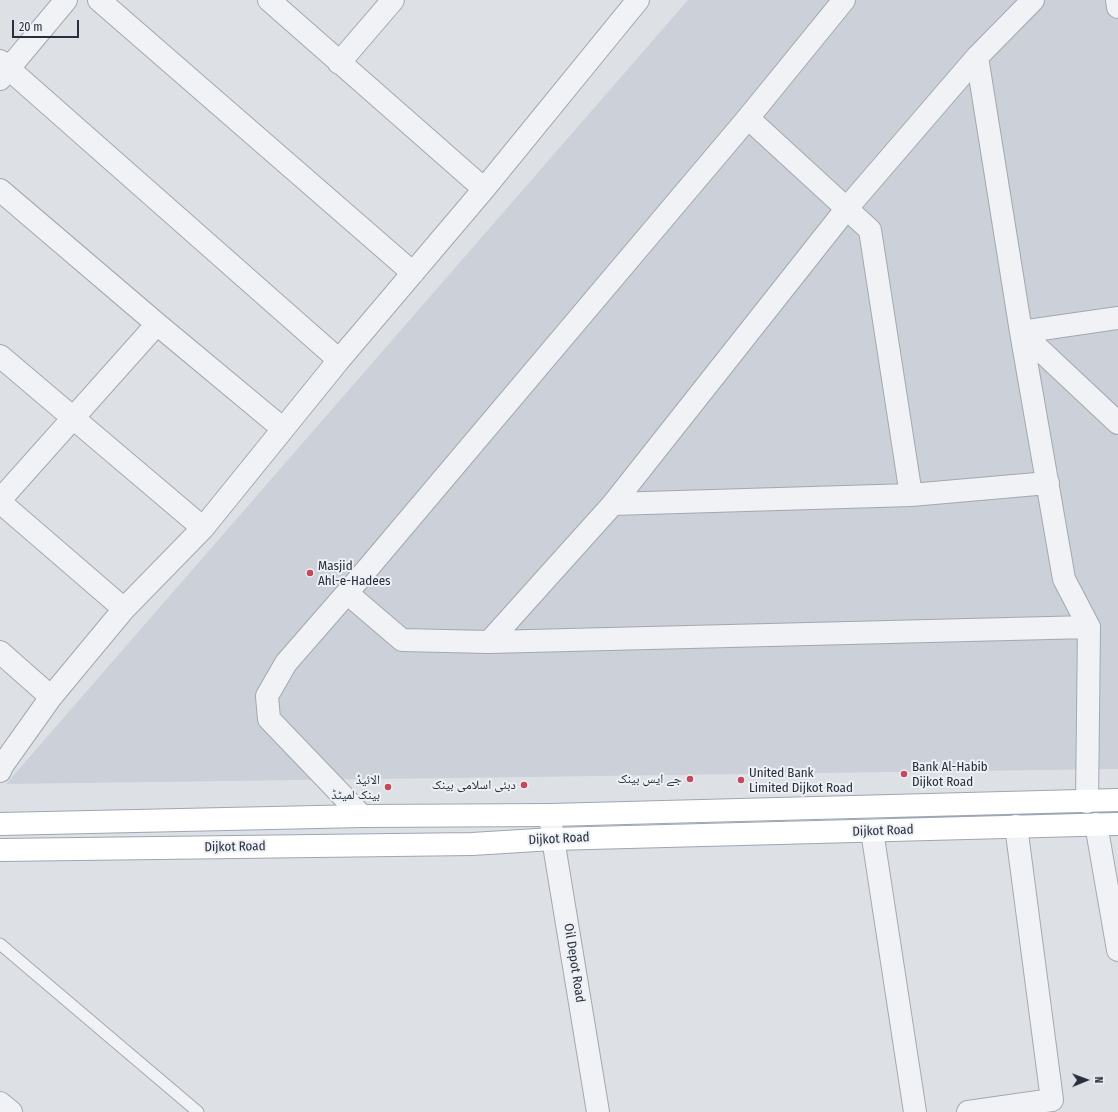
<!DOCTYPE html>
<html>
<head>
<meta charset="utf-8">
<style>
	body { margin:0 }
	#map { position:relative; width:1118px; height:1112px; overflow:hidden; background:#dde1e6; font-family:"Fira Sans Condensed",sans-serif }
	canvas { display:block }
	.north { position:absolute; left:1066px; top:1060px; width:40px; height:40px; -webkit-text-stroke:3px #edf0f4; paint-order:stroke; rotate:89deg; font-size:11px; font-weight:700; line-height:16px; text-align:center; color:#282f3c }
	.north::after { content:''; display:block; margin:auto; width:14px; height:18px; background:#282f3c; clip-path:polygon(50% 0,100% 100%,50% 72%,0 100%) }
	.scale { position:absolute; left:12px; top:20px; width:67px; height:18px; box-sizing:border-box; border:2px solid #282f3c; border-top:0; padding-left:5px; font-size:12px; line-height:14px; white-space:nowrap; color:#282f3c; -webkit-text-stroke:3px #edf0f4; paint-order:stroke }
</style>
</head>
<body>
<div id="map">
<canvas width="1118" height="1112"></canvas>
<div class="north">N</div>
<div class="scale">20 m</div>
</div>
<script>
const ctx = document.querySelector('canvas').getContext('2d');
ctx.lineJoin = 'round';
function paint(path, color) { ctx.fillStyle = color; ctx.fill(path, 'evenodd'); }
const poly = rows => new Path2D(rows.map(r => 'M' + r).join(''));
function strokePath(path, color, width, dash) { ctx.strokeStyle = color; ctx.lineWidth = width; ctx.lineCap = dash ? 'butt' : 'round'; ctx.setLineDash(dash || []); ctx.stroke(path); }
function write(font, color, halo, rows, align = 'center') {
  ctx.font = font + ' "Fira Sans Condensed","Noto Naskh Arabic",sans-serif'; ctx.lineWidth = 4; ctx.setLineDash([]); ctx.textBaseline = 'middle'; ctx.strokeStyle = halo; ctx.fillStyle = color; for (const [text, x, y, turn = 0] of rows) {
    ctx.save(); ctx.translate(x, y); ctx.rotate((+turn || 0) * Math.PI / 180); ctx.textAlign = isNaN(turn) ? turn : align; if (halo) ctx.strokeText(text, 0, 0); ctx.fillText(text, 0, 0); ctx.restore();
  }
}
const built = poly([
	[688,0,1118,0,1118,769,6,784]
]);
const service = poly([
	[0,944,198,1112]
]);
const minor = poly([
	[99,0,413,273],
	[269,0,484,189],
	[844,0,748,118,347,593,402,640,489,642,1089,627],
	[1117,0,1118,7],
	[977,57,1021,332,1064,579,1089,627,1087,802],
	[0,61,339,360],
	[339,63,393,0],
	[0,79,66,0],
	[748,118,870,230,911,495],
	[0,190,157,324,282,428],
	[1021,332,1118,423],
	[1021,332,1118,318],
	[0,356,203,528],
	[0,500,157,324],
	[0,502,124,609],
	[613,504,911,495,1048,483],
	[347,593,286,663,267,696,269,719,362,816],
	[489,642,613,504,847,208,977,57,1033,0],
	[0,652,51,697],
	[0,771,2,766,51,697,124,609,203,528,339,360,484,189,638,0],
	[550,815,553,839,598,1112],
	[1096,824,1118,950],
	[872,831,915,1112],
	[0,1103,11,1112],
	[968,1112,1052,1100,1016,826]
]);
const primary = poly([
	[0,824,362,816,550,815,1118,800],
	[0,850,472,844,553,839,1118,824]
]);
const markers = [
	[310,573,4,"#c5495d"],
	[904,774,4,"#c5495d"],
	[690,779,4,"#c5495d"],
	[741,780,4,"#c5495d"],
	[524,785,4,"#c5495d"],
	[388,787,4,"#c5495d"]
];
const poiNames = [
	["Masjid",318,566],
	["Ahl-e-Hadees",318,581],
	["Bank Al-Habib",912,767],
	["Dijkot Road",912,782],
	["United Bank",749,773],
	["Limited Dijkot Road",749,788],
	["جے ایس بینک",682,779,"right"],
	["الائیڈ",380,780,"right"],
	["بینک لمیٹڈ",380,795,"right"],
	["دبئی اسلامی بینک",516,785,"right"]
];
const streetNames = [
	["Dijkot Road",883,831,-2],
	["Dijkot Road",559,839,-3],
	["Dijkot Road",235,847,-1],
	["Oil Depot Road",574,963,81]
];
paint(built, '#ccd0d8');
strokePath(service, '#a3a8b0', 13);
strokePath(minor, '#a3a8b0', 24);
strokePath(primary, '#9ea6b1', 24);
strokePath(service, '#f0f2f5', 11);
strokePath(minor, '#f0f2f5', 22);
strokePath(primary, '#fff', 22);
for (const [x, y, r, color] of markers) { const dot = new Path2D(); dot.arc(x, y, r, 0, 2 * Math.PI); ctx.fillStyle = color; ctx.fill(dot); strokePath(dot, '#edf0f4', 1.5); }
write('13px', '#282f3c', '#edf0f4', poiNames, 'left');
write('13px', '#282f3c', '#edf0f4', streetNames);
</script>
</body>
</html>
